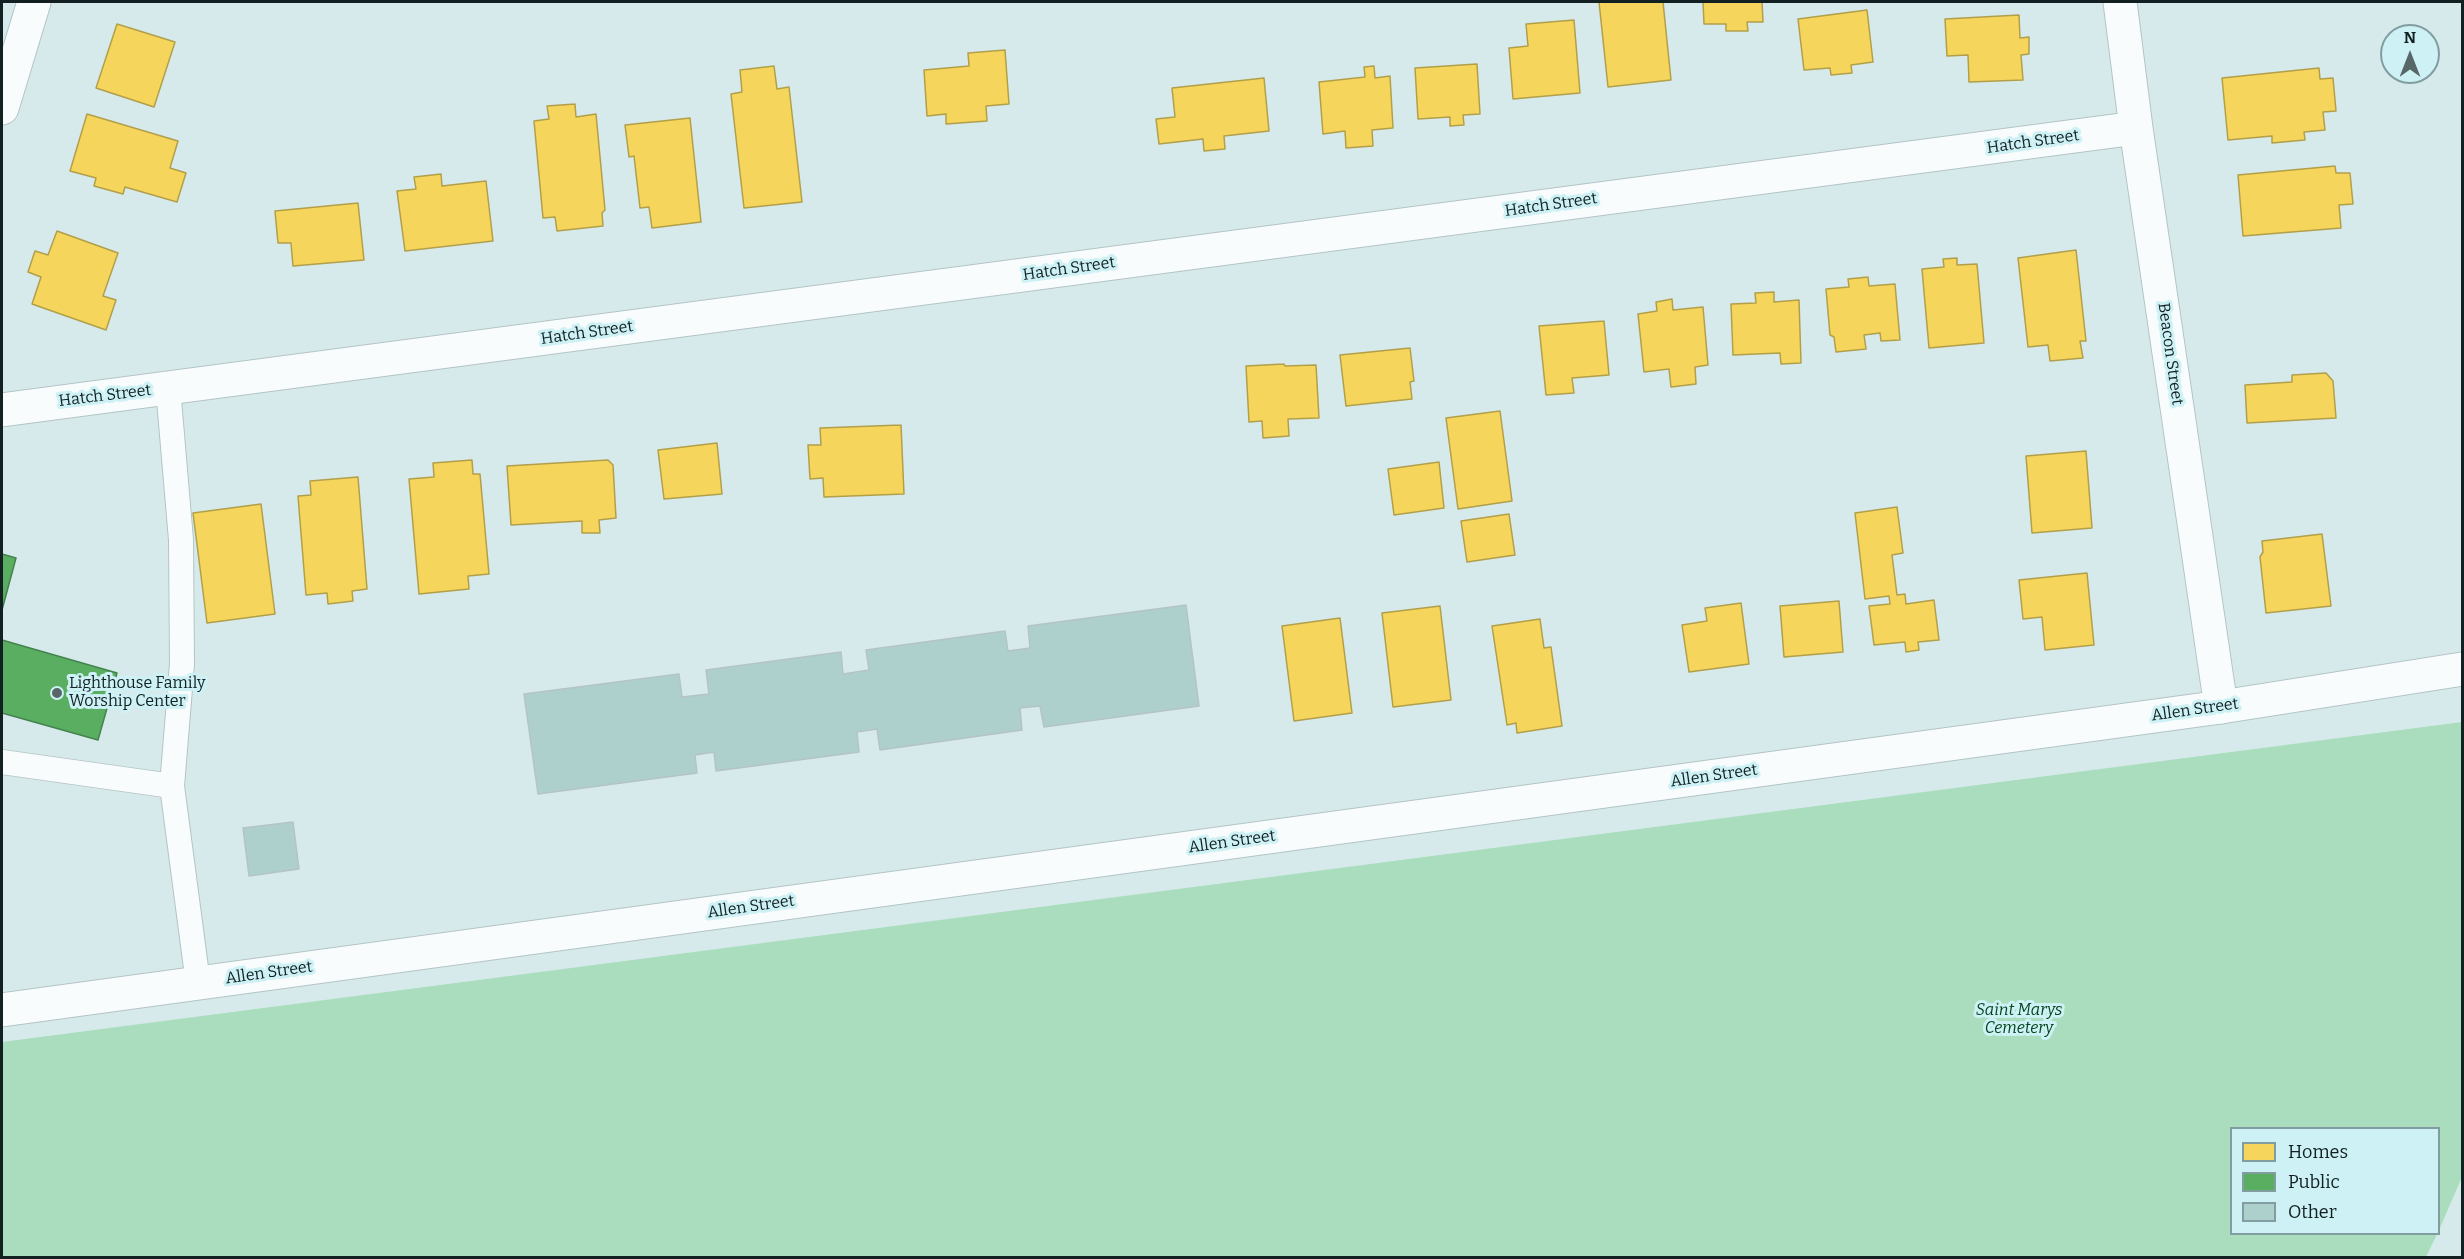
<!DOCTYPE html>
<html>
<head>
<meta charset="utf-8">
<style>
	body { margin:0 }
	#map { position:relative; width:2464px; height:1259px; overflow:hidden; background:#d6eaec; font-family:Bitter,serif }
	canvas { display:block }
	.frame { position:absolute; inset:0; border:3px solid #122021; pointer-events:none }
	.legend { position:absolute; left:2230px; top:1127px; width:210px; height:108px; box-sizing:border-box; background:#cdf1f5; border:2px solid #829da0; margin:0; padding:8px 10px; list-style:none; font-size:18px; color:#122021 }
	.legend li { display:flex; align-items:center; gap:12px; height:30px }
	.legend b { width:30px; border:2px solid #829da0 }
	.north { position:absolute; left:2380px; top:24px; width:60px; height:60px; box-sizing:border-box; background:#cdf1f5; border:2px solid #829da0; border-radius:50%; rotate:0deg; font-size:16px; font-weight:700; line-height:24px; text-align:center; color:#122021 }
	.north::after { content:''; display:block; margin:auto; width:21px; height:27px; background:#576768; clip-path:polygon(50% 0,100% 100%,50% 72%,0 100%) }
</style>
</head>
<body>
<div id="map">
<canvas width="2464" height="1259"></canvas>
<div class="frame"></div>
<ul class="legend">
<li><b style="height:16px;background:#f6d55c"></b>Homes</li>
<li><b style="height:16px;background:#5aae61"></b>Public</li>
<li><b style="height:16px;background:#aed0cc"></b>Other</li>
</ul>
<div class="north">N</div>
</div>
<script>
const ctx = document.querySelector('canvas').getContext('2d');
ctx.lineJoin = 'round';
function paint(path, color) { ctx.fillStyle = color; ctx.fill(path, 'evenodd'); }
const poly = rows => new Path2D(rows.map(r => 'M' + r).join(''));
function strokePath(path, color, width, dash) { ctx.strokeStyle = color; ctx.lineWidth = width; ctx.lineCap = dash ? 'butt' : 'round'; ctx.setLineDash(dash || []); ctx.stroke(path); }
function write(font, color, halo, rows, align = 'center') {
  ctx.font = font + ' Bitter,serif'; ctx.lineWidth = 6; ctx.setLineDash([]); ctx.textBaseline = 'middle'; ctx.strokeStyle = halo; ctx.fillStyle = color; for (const [text, x, y, turn = 0] of rows) {
    ctx.save(); ctx.translate(x, y); ctx.rotate((+turn || 0) * Math.PI / 180); ctx.textAlign = isNaN(turn) ? turn : align; if (halo) ctx.strokeText(text, 0, 0); ctx.fillText(text, 0, 0); ctx.restore();
  }
}
const green = poly([
	[2462,722,2462,1177,2439,1230,2438,1128,2232,1128,2232,1234,2437,1234,2426,1257,2,1257,2,1042]
]);
const homes = poly([
	[1599,2,1663,2,1671,80,1608,87,1599,2],
	[1703,2,1762,2,1763,22,1747,22,1748,31,1726,31,1726,24,1704,24,1703,2],
	[1867,10,1873,62,1851,65,1852,73,1831,75,1830,68,1804,70,1798,19,1867,10],
	[2019,15,2020,38,2029,37,2029,54,2021,55,2023,80,1969,82,1968,55,1947,56,1945,19,2019,15],
	[1574,20,1580,93,1513,99,1509,48,1528,46,1526,24,1574,20],
	[117,24,175,42,154,107,96,88,117,24],
	[1005,50,1009,104,986,106,987,121,946,124,946,114,927,116,924,70,969,66,968,53,1005,50],
	[1477,64,1480,114,1463,115,1464,125,1450,126,1450,117,1418,119,1415,68,1477,64],
	[774,66,777,89,789,87,802,202,744,208,731,94,742,92,740,70,774,66],
	[1374,66,1375,78,1390,76,1393,128,1372,130,1373,146,1346,148,1345,131,1323,134,1319,82,1365,77,1364,67,1374,66],
	[2319,68,2320,79,2333,78,2336,111,2323,112,2325,130,2304,132,2305,140,2272,143,2272,136,2228,140,2222,78,2319,68],
	[1264,78,1269,131,1224,136,1225,149,1204,151,1203,139,1159,144,1156,119,1175,117,1172,88,1264,78],
	[575,104,576,117,596,114,605,210,602,213,603,226,557,231,555,217,543,218,534,121,549,119,547,106,575,104],
	[87,114,178,141,170,168,186,173,177,202,125,187,123,194,94,186,96,178,70,171,87,114],
	[690,118,701,222,652,228,649,207,640,208,634,156,629,157,625,125,690,118],
	[2335,166,2336,173,2350,173,2353,204,2339,205,2341,228,2243,236,2238,175,2335,166],
	[441,174,442,186,486,181,493,241,405,251,397,191,416,189,414,177,441,174],
	[358,203,364,260,293,266,291,243,278,243,275,211,358,203],
	[57,231,118,253,103,296,116,300,106,330,32,304,41,277,28,272,35,251,48,255,57,231],
	[2076,250,2086,341,2080,341,2083,358,2050,361,2048,345,2028,347,2018,258,2076,250],
	[1957,258,1957,265,1977,264,1984,343,1929,348,1922,269,1944,267,1943,259,1957,258],
	[1868,277,1869,286,1895,284,1900,340,1881,341,1880,333,1864,335,1866,349,1836,352,1834,337,1830,335,1826,289,1849,287,1848,279,1868,277],
	[1774,292,1774,302,1799,300,1801,363,1781,364,1780,353,1733,355,1731,304,1756,303,1755,293,1774,292],
	[1672,299,1673,310,1703,307,1708,365,1695,367,1696,384,1671,387,1669,369,1644,372,1638,314,1657,311,1656,302,1672,299],
	[1604,321,1609,375,1572,378,1574,393,1546,395,1539,326,1604,321],
	[1410,348,1414,381,1410,382,1412,399,1346,406,1340,355,1410,348],
	[1284,364,1285,366,1316,365,1319,418,1288,419,1289,436,1263,438,1262,421,1249,422,1246,366,1284,364],
	[2326,373,2333,381,2336,418,2247,423,2245,385,2292,382,2292,375,2326,373],
	[1500,411,1512,501,1458,509,1446,418,1500,411],
	[901,425,904,494,824,497,823,478,810,479,808,445,821,445,820,428,901,425],
	[717,443,722,494,664,499,658,450,717,443],
	[2086,451,2092,528,2032,533,2026,456,2086,451],
	[472,460,473,474,480,474,489,574,468,576,469,589,419,594,409,479,434,477,433,463,472,460],
	[608,460,613,465,616,518,599,520,600,533,582,533,582,521,511,525,507,466,608,460],
	[1439,462,1444,508,1394,515,1388,469,1439,462],
	[358,477,367,589,352,591,353,601,328,604,327,593,306,595,298,496,311,495,310,481,358,477],
	[261,504,275,614,207,623,193,513,261,504],
	[1897,507,1903,553,1892,555,1897,595,1905,594,1906,604,1934,600,1939,640,1918,642,1919,650,1906,652,1905,642,1874,645,1869,606,1890,604,1889,596,1865,599,1855,513,1897,507],
	[1509,514,1515,555,1467,562,1461,521,1509,514],
	[2322,534,2331,606,2266,613,2260,557,2263,552,2262,541,2322,534],
	[2087,573,2094,645,2045,650,2042,617,2023,619,2019,580,2087,573],
	[1839,601,1843,652,1784,657,1780,606,1839,601],
	[1741,603,1749,664,1689,672,1682,625,1707,621,1705,608,1741,603],
	[1440,606,1451,700,1393,707,1382,613,1440,606],
	[1340,618,1352,713,1294,721,1282,626,1340,618],
	[1540,619,1544,648,1551,647,1562,726,1517,733,1516,723,1507,725,1492,626,1540,619]
]);
const public = poly([
	[2,554,16,558,2,610,2,554],
	[2,640,117,673,98,740,2,713,2,640]
]);
const building = poly([
	[1186,605,1199,706,1044,727,1040,706,1020,708,1022,730,880,750,877,729,857,732,859,752,716,771,714,752,695,755,697,773,538,794,524,694,679,674,682,697,709,694,706,670,841,652,843,674,869,670,866,650,1005,631,1008,651,1030,648,1028,626,1186,605],
	[293,822,299,869,249,876,243,828,293,822]
]);
const service = poly([
	[168,388,181,540,182,664,172,786],
	[2,762,172,786,198,983]
]);
const minor = poly([
	[2120,2,2136,128,2221,707],
	[2,108,34,2],
	[2,410,2136,128]
]);
const secondary = poly([
	[2,1010,2221,707,2462,669]
]);
const markers = [
	[57,693,6,"#576768"]
];
const streetNames = [
	["Hatch Street",2033,142,-8],
	["Hatch Street",1551,205,-8],
	["Hatch Street",1069,269,-8],
	["Hatch Street",587,333,-8],
	["Beacon Street",2170,354,82],
	["Hatch Street",105,396,-7],
	["Allen Street",2195,710,-8],
	["Allen Street",1714,776,-8],
	["Allen Street",1232,842,-8],
	["Allen Street",751,907,-8],
	["Allen Street",269,973,-8]
];
const poiNames = [
	["Lighthouse Family",69,684],
	["Worship Center",69,702]
];
const parkNames = [
	["Saint Marys",2019,1011],
	["Cemetery",2019,1029]
];
paint(green, '#aaddbd');
paint(homes, '#f6d55c');
strokePath(homes, '#b29f4a', 1.5);
paint(public, '#5aae61');
strokePath(public, '#44834e', 1.5);
paint(building, '#aed0cc');
strokePath(building, '#b4c4c3', 1.5);
strokePath(service, '#b4c4c6', 26);
strokePath(minor, '#b4c4c6', 35);
strokePath(secondary, '#b4c4c6', 35);
strokePath(service, '#f9fcfc', 24);
strokePath(minor, '#f9fcfc', 33);
strokePath(secondary, '#f9fcfc', 33);
for (const [x, y, r, color] of markers) { const dot = new Path2D(); dot.arc(x, y, r, 0, 2 * Math.PI); ctx.fillStyle = color; ctx.fill(dot); strokePath(dot, '#cdf1f5', 2); }
write('16px', '#122021', '#cdf1f5', streetNames);
write('16px', '#122021', '#cdf1f5', poiNames, 'left');
write('italic 16px', '#05451d', '#cdf1f5', parkNames);
</script>
</body>
</html>
